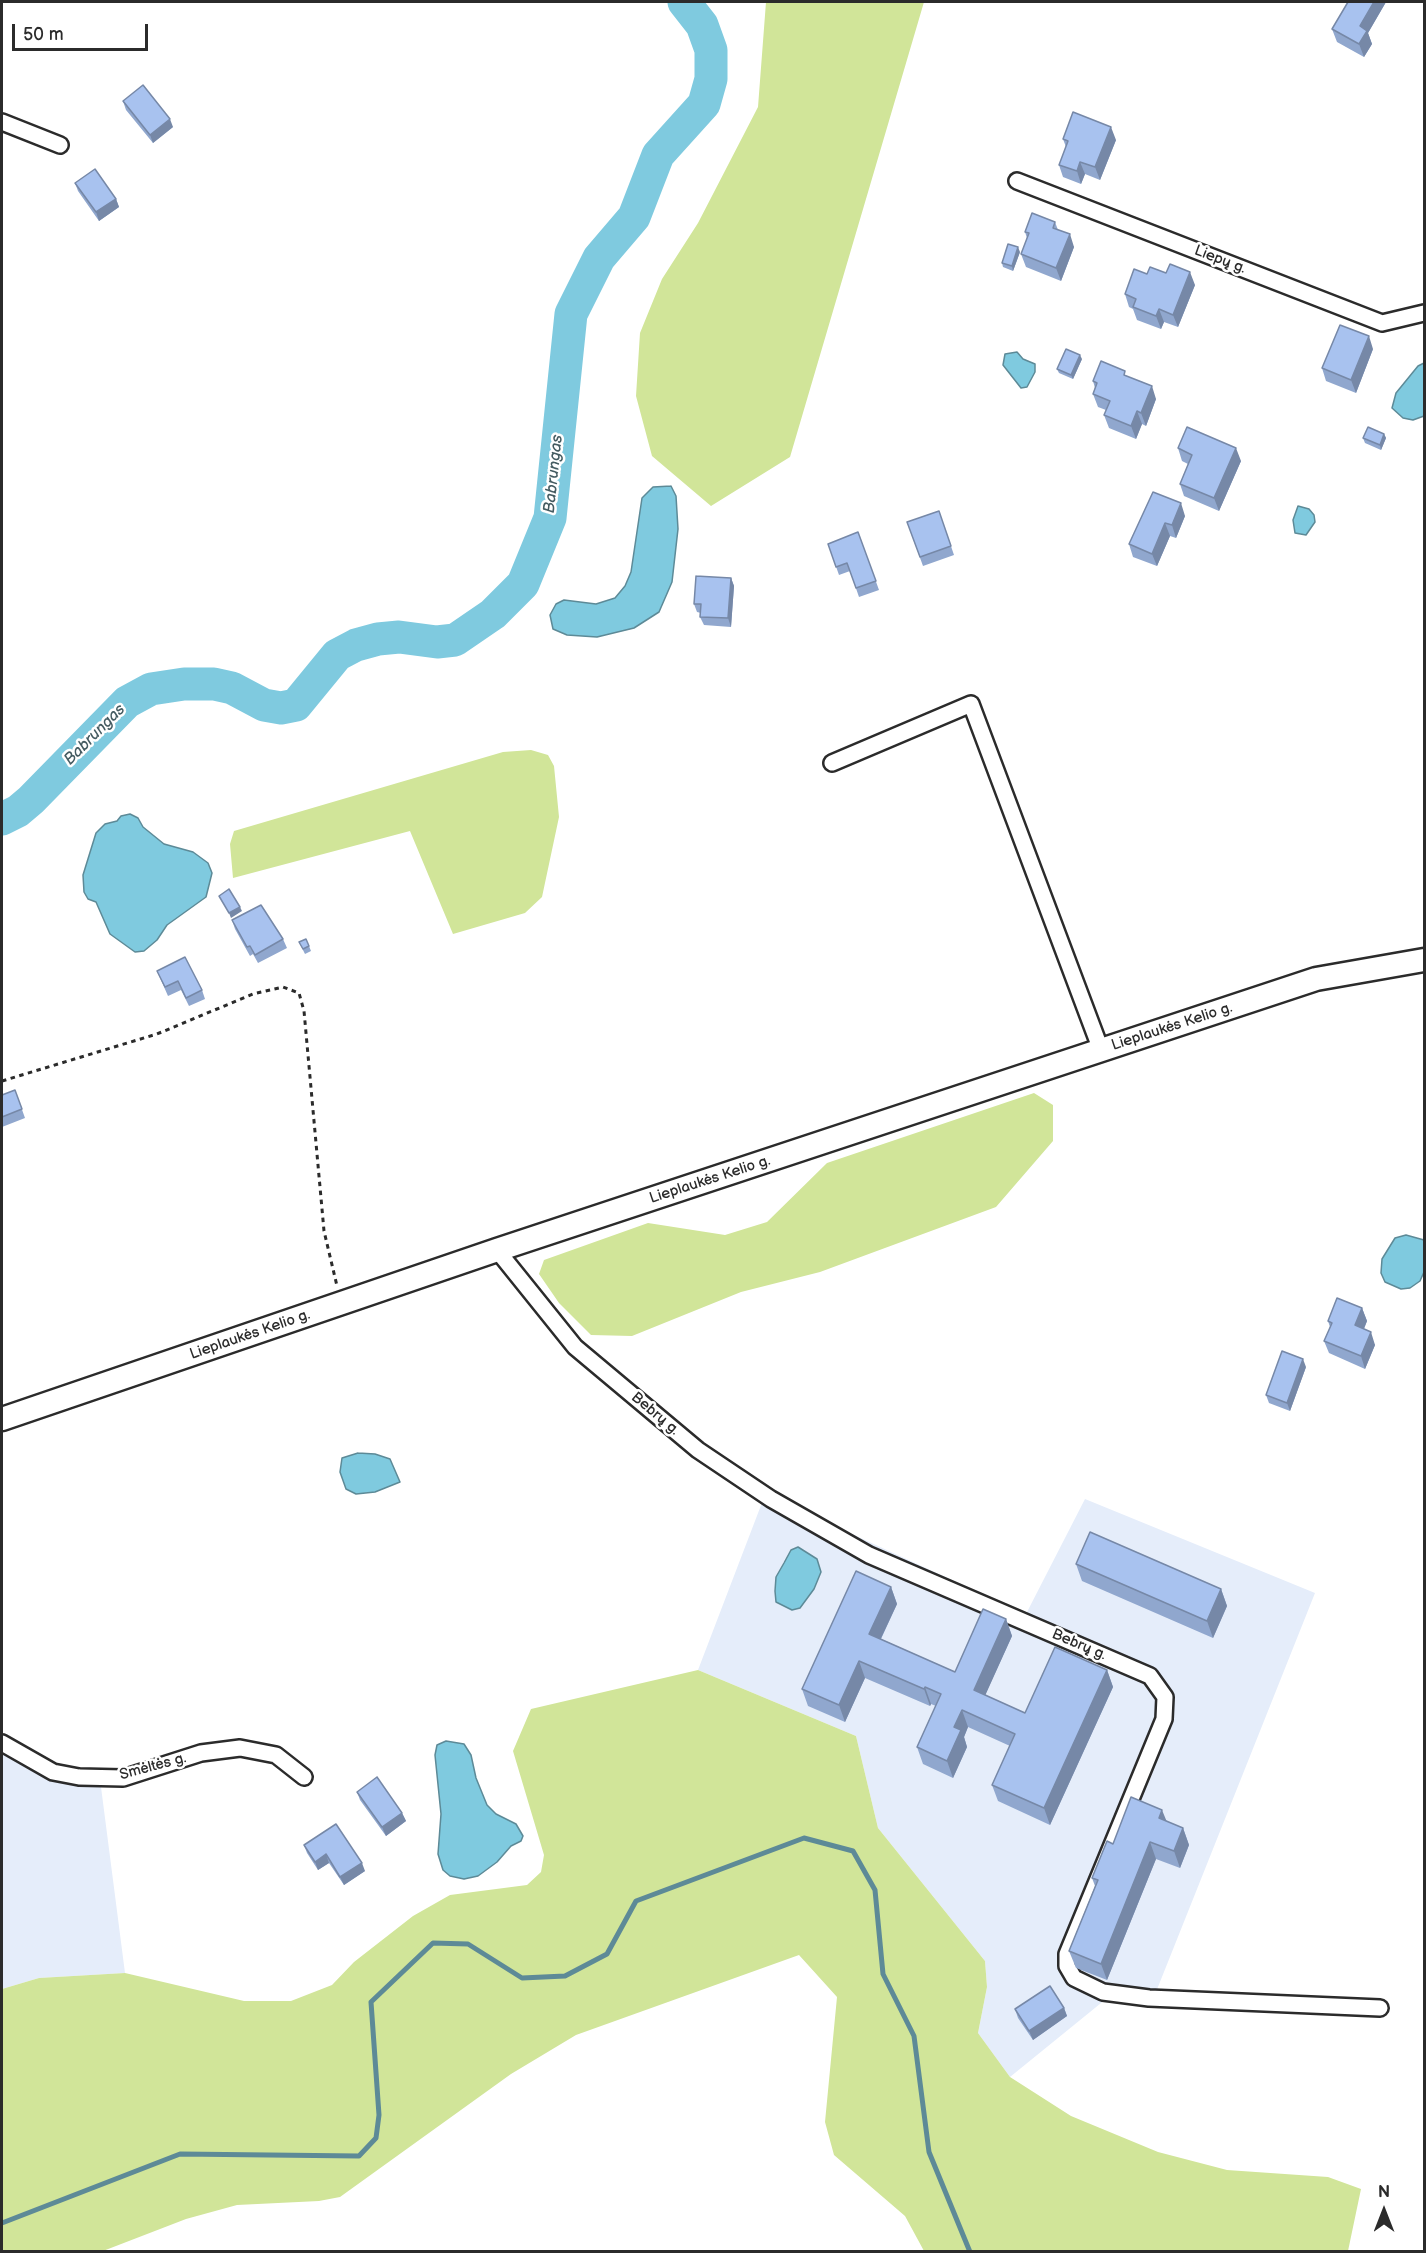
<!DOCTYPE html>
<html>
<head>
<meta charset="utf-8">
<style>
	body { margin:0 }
	#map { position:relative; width:1426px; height:2253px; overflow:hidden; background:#fff; font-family:"Balsamiq Sans",sans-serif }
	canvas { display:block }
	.frame { position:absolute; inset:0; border:3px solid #2b2b2b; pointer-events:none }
	.north { position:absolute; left:1354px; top:2181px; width:60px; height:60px; -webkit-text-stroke:4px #fff; paint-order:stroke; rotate:0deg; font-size:16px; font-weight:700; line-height:24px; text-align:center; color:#2b2b2b }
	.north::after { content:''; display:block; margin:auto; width:21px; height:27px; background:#2b2b2b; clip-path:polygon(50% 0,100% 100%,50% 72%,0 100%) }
	.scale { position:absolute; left:12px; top:24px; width:136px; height:27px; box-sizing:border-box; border:3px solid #2b2b2b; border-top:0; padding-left:8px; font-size:18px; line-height:21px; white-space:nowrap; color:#2b2b2b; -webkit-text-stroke:4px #fff; paint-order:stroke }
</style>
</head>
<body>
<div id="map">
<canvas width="1426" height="2253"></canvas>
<div class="frame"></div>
<div class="north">N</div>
<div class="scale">50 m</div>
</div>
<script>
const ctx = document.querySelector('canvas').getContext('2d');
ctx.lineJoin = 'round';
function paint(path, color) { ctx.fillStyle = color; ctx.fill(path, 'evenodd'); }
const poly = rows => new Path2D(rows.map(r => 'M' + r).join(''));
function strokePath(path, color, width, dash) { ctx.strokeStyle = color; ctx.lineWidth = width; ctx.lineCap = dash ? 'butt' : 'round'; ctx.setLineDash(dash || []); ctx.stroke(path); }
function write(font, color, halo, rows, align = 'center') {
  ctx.font = font + ' "Balsamiq Sans",sans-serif'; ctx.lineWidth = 5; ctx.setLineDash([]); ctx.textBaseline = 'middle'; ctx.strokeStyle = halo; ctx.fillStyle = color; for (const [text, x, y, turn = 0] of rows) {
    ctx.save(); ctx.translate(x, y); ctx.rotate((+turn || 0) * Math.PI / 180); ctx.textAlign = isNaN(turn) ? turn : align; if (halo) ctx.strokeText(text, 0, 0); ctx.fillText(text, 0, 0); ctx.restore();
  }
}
const built = poly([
	[768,1487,828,1523,1026,1614,1085,1499,1315,1593,1150,2007,1106,1999,1010,2077,978,2033,987,1987,985,1961,878,1828,856,1736,698,1670],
	[2,1750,27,1766,69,1781,101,1787,125,1973,39,1978,2,1989]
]);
const green = poly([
	[766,2,924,2,790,457,711,506,652,456,636,396,640,333,662,279,698,223,758,107],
	[531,750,548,755,554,766,559,817,542,897,525,913,453,934,410,831,233,878,230,844,234,831,503,752],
	[1034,1093,1053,1105,1053,1141,996,1207,820,1272,741,1292,632,1336,591,1335,559,1303,539,1274,544,1260,648,1223,725,1235,767,1222,827,1163],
	[698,1670,856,1736,878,1828,985,1961,987,1987,978,2033,1010,2077,1071,2116,1158,2152,1227,2170,1328,2177,1361,2189,1348,2251,924,2251,905,2216,834,2155,825,2122,837,1997,799,1955,576,2035,511,2074,340,2197,319,2201,237,2205,186,2219,103,2251,2,2251,2,1989,39,1978,125,1973,244,2001,291,2001,332,1985,354,1962,413,1916,450,1895,527,1885,541,1872,544,1855,513,1751,531,1709]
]);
const water = poly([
	[1017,352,1023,359,1035,364,1035,372,1027,387,1021,388,1003,365,1005,354,1017,352],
	[1424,363,1424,416,1413,420,1403,418,1392,408,1396,393,1418,366,1424,363],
	[671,486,676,496,678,529,672,582,659,612,634,628,597,637,567,635,553,629,550,615,556,604,564,600,596,604,615,598,625,586,631,572,642,498,653,487,671,486],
	[1298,506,1309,509,1314,515,1315,522,1306,535,1295,533,1293,520,1298,506],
	[130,814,138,818,143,827,164,844,193,852,208,863,212,873,206,897,167,925,157,940,144,951,135,952,110,934,96,902,88,899,84,892,83,875,96,833,105,824,117,821,121,816,130,814],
	[1406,1235,1424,1240,1424,1272,1420,1281,1410,1288,1401,1289,1385,1282,1381,1273,1382,1259,1395,1238,1406,1235],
	[358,1453,375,1454,390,1459,400,1482,375,1492,356,1494,346,1489,340,1472,342,1458,358,1453],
	[798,1547,817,1559,821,1572,814,1589,800,1608,792,1610,776,1602,775,1591,776,1577,784,1563,791,1550,798,1547],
	[446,1741,464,1744,471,1755,476,1778,487,1805,496,1814,516,1824,523,1836,521,1841,511,1846,497,1862,478,1876,464,1879,450,1876,443,1870,438,1854,441,1814,435,1755,437,1745,446,1741]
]);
const stream = poly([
	[2,2223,180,2154,359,2156,376,2138,379,2115,371,2002,433,1943,468,1944,522,1978,565,1976,607,1954,636,1901,804,1838,853,1851,875,1890,883,1974,914,2036,929,2152,970,2252]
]);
const river = poly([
	[2,819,18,811,31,800,127,702,151,689,184,684,214,684,232,688,264,705,281,708,296,705,337,655,356,645,378,639,399,637,437,642,455,640,493,614,523,584,550,518,571,314,599,258,634,217,658,155,704,104,711,79,711,50,702,25,684,2]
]);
const path = poly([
	[2,1081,157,1034,253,994,283,987,299,993,304,1011,324,1231,337,1286]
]);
const street = poly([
	[2,122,60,145],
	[1017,181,1382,323,1424,313],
	[832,763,971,704,1101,1050],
	[497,1250,575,1347,698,1450,771,1499,869,1555,1150,1676,1165,1697,1164,1719,1067,1954,1067,1966,1074,1978,1103,1992,1149,1998,1380,2008],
	[2,1743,53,1772,79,1777,123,1778,201,1753,240,1748,276,1755,304,1777]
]);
const secondary = poly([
	[2,1419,497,1250,1316,979,1424,960]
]);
const wall = poly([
	[1348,2,1386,2,1368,33,1372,44,1364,57,1337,42,1332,29],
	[123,101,173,127,153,143,126,110],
	[1063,139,1116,140,1100,180,1085,174,1081,184,1063,177,1059,165,1066,147],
	[75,183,116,199,119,207,99,221,78,191],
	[1055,222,1058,230,1074,247,1061,281,1026,267,1021,254,1027,238,1025,232],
	[1020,252,1013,271,1003,267,1002,263],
	[1147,274,1195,285,1178,327,1164,322,1161,329,1137,320,1133,309,1129,307,1125,294],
	[1373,349,1356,393,1326,381,1322,368],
	[1082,359,1073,379,1059,373,1057,369],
	[1127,377,1156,399,1146,426,1142,424,1136,439,1109,428,1104,415,1106,410,1098,407,1093,394,1095,388,1093,381],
	[1384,434,1386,438,1381,450,1365,443,1363,438],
	[1178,448,1241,461,1219,511,1184,496,1180,484,1188,464,1182,461],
	[1153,492,1185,516,1176,538,1170,536,1157,566,1133,557,1129,544],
	[939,511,954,555,923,566,907,522],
	[858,532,879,590,859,597,850,571,839,575,828,544],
	[731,578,734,586,731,627,704,625,700,617,701,613,697,612,694,604],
	[232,920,283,939,287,948,258,963,253,954,250,956,235,929],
	[299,942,309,946,311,951,305,954],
	[157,971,202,990,205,999,189,1006,181,990,168,996],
	[15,1090,25,1118,2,1127,2,1095],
	[1362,1308,1367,1321,1364,1329,1375,1345,1365,1369,1329,1353,1324,1341,1330,1327,1328,1321],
	[1306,1367,1290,1411,1269,1403,1266,1395],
	[1076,1564,1221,1589,1227,1606,1213,1638,1082,1581],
	[891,1587,897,1604,881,1639,955,1672,1006,1619,1012,1636,985,1695,1025,1713,1107,1670,1113,1687,1050,1825,998,1801,992,1785,1010,1746,968,1727,964,1737,967,1747,953,1778,923,1764,917,1747,936,1706,931,1704,930,1706,865,1678,845,1722,808,1706,802,1689],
	[357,1792,402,1813,406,1821,386,1836,360,1800],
	[1167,1822,1183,1828,1189,1845,1180,1868,1156,1859,1107,1980,1076,1968,1069,1951,1095,1886,1092,1878,1113,1844],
	[304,1845,365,1871,344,1885,329,1863,318,1870,307,1853],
	[1064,2008,1067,2016,1033,2040,1018,2018,1015,2009]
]);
const shadedWall = poly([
	[1374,2,1386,2,1368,33,1372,44,1364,57,1359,44,1360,26],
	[170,119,173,127,153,143,150,135],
	[1111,127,1116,140,1100,180,1095,167],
	[1080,162,1085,174,1081,184,1077,171],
	[116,199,119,207,99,221,96,212],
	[1070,234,1074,247,1061,281,1056,268],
	[1018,247,1020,252,1013,271,1012,266],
	[1190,272,1195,285,1178,327,1173,315],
	[1159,309,1164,322,1161,329,1156,316],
	[1369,336,1373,349,1356,393,1351,380],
	[1080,355,1082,359,1073,379,1071,375],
	[1152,386,1156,399,1146,426,1141,413],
	[1137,411,1142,424,1136,439,1131,426],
	[1384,434,1386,438,1381,450,1380,445],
	[1236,448,1241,461,1219,511,1214,498],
	[1181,503,1185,516,1176,538,1172,525],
	[1165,523,1170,536,1157,566,1152,554],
	[731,578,734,586,731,627,728,618],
	[240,907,242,911,231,918,229,913],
	[1362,1308,1367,1321,1360,1338,1355,1325],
	[1371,1332,1375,1345,1365,1369,1361,1356],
	[1303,1359,1306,1367,1290,1411,1287,1403],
	[891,1587,897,1604,875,1651,869,1634],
	[1221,1589,1227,1606,1213,1638,1207,1621],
	[1006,1619,1012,1636,980,1707,974,1690],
	[859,1661,865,1678,845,1722,839,1705],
	[1107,1670,1113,1687,1050,1825,1044,1808],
	[925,1687,931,1704,930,1706,924,1689],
	[962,1710,968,1727,964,1737,967,1747,953,1778,947,1761,954,1727],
	[1162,1810,1169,1827,1159,1818],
	[402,1813,406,1821,386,1836,382,1827],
	[1183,1828,1189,1845,1180,1868,1174,1851],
	[1150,1842,1156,1859,1107,1980,1101,1964],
	[326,1854,329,1863,318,1870,315,1862],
	[362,1863,365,1871,344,1885,340,1877],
	[1064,2008,1067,2016,1033,2040,1029,2031]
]);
const building = poly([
	[1348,2,1374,2,1360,26,1367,31,1359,44,1332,29,1348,2],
	[143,85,170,119,150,135,123,101,143,85],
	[1073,112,1111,127,1095,167,1080,162,1077,171,1059,165,1068,141,1063,139,1073,112],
	[95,169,116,199,96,212,75,183,95,169],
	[1032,213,1055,222,1053,228,1070,234,1056,268,1021,254,1029,233,1025,232,1032,213],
	[1008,244,1018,247,1012,266,1002,263,1008,244],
	[1170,264,1190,272,1173,315,1159,309,1156,316,1133,307,1136,299,1125,294,1134,269,1147,274,1150,267,1166,273,1170,264],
	[1340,325,1369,336,1351,380,1322,368,1340,325],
	[1066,349,1080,355,1071,375,1057,369,1066,349],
	[1101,361,1125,371,1124,375,1152,386,1141,413,1137,411,1131,426,1104,415,1110,401,1093,394,1097,383,1093,381,1101,361],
	[1187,427,1236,448,1214,498,1180,484,1192,455,1178,448,1187,427],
	[1368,427,1384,434,1380,445,1363,438,1368,427],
	[1153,492,1181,503,1172,525,1165,523,1152,554,1129,544,1153,492],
	[939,511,951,546,920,557,907,522,939,511],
	[858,532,876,581,856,588,847,563,836,567,828,544,858,532],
	[696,576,731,578,728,618,700,617,701,604,694,604,696,576],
	[229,889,240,907,229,913,219,896,229,889],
	[261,905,283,939,255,955,250,946,247,947,232,920,261,905],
	[306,939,309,946,303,949,299,942,306,939],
	[185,957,202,990,186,998,178,981,165,987,157,971,185,957],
	[15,1090,22,1109,2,1117,2,1095,15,1090],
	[1337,1298,1362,1308,1355,1325,1371,1332,1361,1356,1324,1341,1332,1323,1328,1321,1337,1298],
	[1282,1351,1303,1359,1287,1403,1266,1395,1282,1351],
	[1090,1532,1221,1589,1207,1621,1076,1564,1090,1532],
	[856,1571,891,1587,869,1634,955,1672,983,1609,1006,1619,974,1690,1025,1713,1055,1647,1107,1670,1044,1808,992,1785,1015,1734,962,1710,954,1727,961,1730,947,1761,917,1747,941,1694,925,1687,924,1689,859,1661,839,1705,802,1689,856,1571],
	[377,1777,402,1813,382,1827,357,1792,377,1777],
	[1131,1797,1162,1810,1159,1818,1183,1828,1174,1851,1150,1842,1101,1964,1069,1951,1098,1880,1092,1878,1107,1841,1113,1844,1131,1797],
	[336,1824,362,1863,340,1877,326,1854,315,1862,304,1845,336,1824],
	[1050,1986,1064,2008,1029,2031,1015,2009,1050,1986]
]);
const streetNames = [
	["Liepų g.",1220,260,21],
	["Lieplaukės Kelio g.",1172,1027,-18],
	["Lieplaukės Kelio g.",710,1180,-18],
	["Lieplaukės Kelio g.",250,1335,-19],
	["Bebrų g.",655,1414,40],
	["Bebrų g.",1079,1645,23],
	["Smėltės g.",153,1767,-15]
];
const waterNames = [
	["Babrungas",554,474,-84],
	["Babrungas",95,735,-45]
];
paint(built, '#e5edfa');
paint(green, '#d1e599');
paint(water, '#7fcadf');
strokePath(water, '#5d8a97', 1.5);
strokePath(stream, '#5d8a97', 5);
strokePath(river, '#7fcadf', 33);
strokePath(street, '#2b2b2b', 20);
strokePath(secondary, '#2b2b2b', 27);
strokePath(path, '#2b2b2b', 3, [4.5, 4.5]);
strokePath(street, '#fff', 15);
strokePath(secondary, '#fff', 22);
paint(wall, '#90a7ce');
paint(shadedWall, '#7688a7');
paint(building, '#a8c2ef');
strokePath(building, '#7688a7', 1.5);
write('15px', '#2b2b2b', '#fff', streetNames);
write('italic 16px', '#445b61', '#fff', waterNames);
</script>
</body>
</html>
